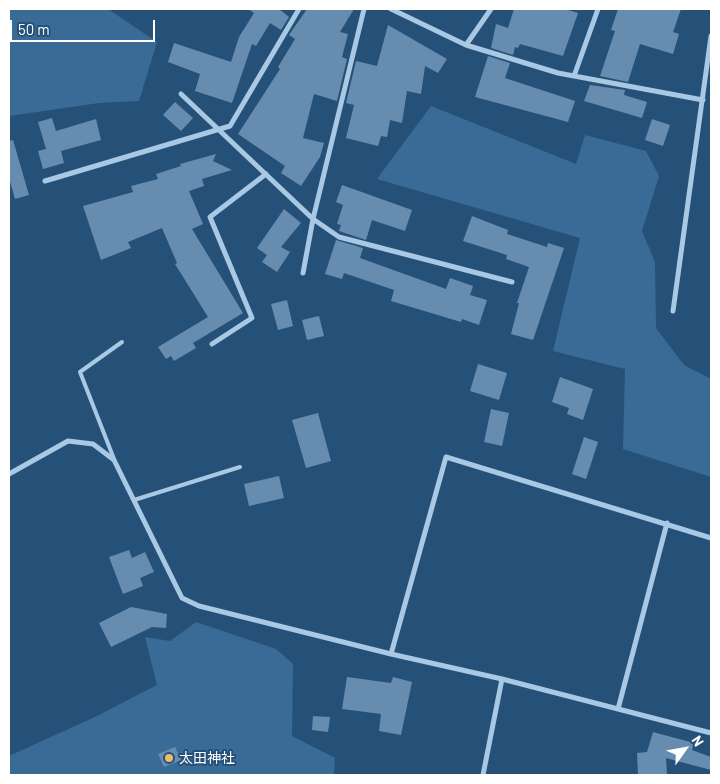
<!DOCTYPE html>
<html>
<head>
<meta charset="utf-8">
<style>
	body { margin:0 }
	#map { position:relative; width:720px; height:784px; overflow:hidden; background:#255179; font-family:Barlow,sans-serif }
	canvas { display:block }
	.frame { position:absolute; inset:0; border:10px solid #fff; pointer-events:none }
	.north { position:absolute; left:660px; top:724px; width:50px; height:50px; -webkit-text-stroke:4px #255179; paint-order:stroke; rotate:58deg; font-size:14px; font-weight:700; line-height:20px; text-align:center; color:#fff }
	.north::after { content:''; display:block; margin:auto; width:18px; height:22px; background:#fff; clip-path:polygon(50% 0,100% 100%,50% 72%,0 100%) }
	.scale { position:absolute; left:10px; top:20px; width:145px; height:22px; box-sizing:border-box; border:2px solid #fff; border-top:0; padding-left:6px; font-size:15px; line-height:18px; white-space:nowrap; color:#fff; -webkit-text-stroke:4px #255179; paint-order:stroke }
</style>
</head>
<body>
<div id="map">
<canvas width="720" height="784"></canvas>
<div class="frame"></div>
<div class="north">N</div>
<div class="scale">50 m</div>
</div>
<script>
const ctx = document.querySelector('canvas').getContext('2d');
ctx.lineJoin = 'round';
function paint(path, color) { ctx.fillStyle = color; ctx.fill(path, 'evenodd'); }
const poly = rows => new Path2D(rows.map(r => 'M' + r).join(''));
function strokePath(path, color, width, dash) { ctx.strokeStyle = color; ctx.lineWidth = width; ctx.lineCap = dash ? 'butt' : 'round'; ctx.setLineDash(dash || []); ctx.stroke(path); }
function write(font, color, halo, rows, align = 'center') {
  ctx.font = font + ' Barlow,"Noto Sans JP",sans-serif'; ctx.lineWidth = 4; ctx.setLineDash([]); ctx.textBaseline = 'middle'; ctx.strokeStyle = halo; ctx.fillStyle = color; for (const [text, x, y, turn = 0] of rows) {
    ctx.save(); ctx.translate(x, y); ctx.rotate((+turn || 0) * Math.PI / 180); ctx.textAlign = isNaN(turn) ? turn : align; if (halo) ctx.strokeText(text, 0, 0); ctx.fillText(text, 0, 0); ctx.restore();
  }
}
const green = poly([
	[9,9,108,9,157,42,139,101,99,103,9,116],
	[431,106,576,164,585,135,646,151,659,176,642,231,655,262,656,328,684,365,711,379,711,477,623,449,625,369,553,351,580,238,377,179],
	[196,622,276,649,293,664,292,736,335,758,334,775,9,775,9,756,95,717,157,685,145,637,170,641]
]);
const building = poly([
	[248,9,279,9,289,17,281,30,270,23,256,46,252,44,232,103,195,91,200,74,168,62,174,43,231,62,239,37,254,13],
	[307,9,354,9,340,32,348,34,342,57,347,59,337,101,314,94,303,138,324,143,320,157,301,186,281,173,285,166,238,134,280,69,278,67,295,39,289,35],
	[514,9,565,9,578,13,563,56,520,44,518,48,515,47,513,55,491,48,496,24,508,28],
	[618,9,681,9,673,32,679,34,673,54,640,44,628,82,600,76,615,31,611,30],
	[388,25,447,59,438,73,425,66,421,94,407,91,402,123,390,120,387,137,381,136,378,146,346,138,354,105,346,103,356,61,377,66],
	[488,56,510,63,505,78,575,101,568,122,475,97],
	[590,85,625,90,624,95,647,102,642,118,584,101],
	[175,102,193,118,181,131,163,115],
	[52,118,56,131,96,119,101,140,61,151,64,163,43,169,38,151,46,149,38,122],
	[652,119,670,125,663,146,645,140],
	[13,140,29,195,15,199,9,178,9,141],
	[216,154,213,161,232,170,202,179,204,186,189,191,203,224,192,229,243,313,193,343,196,348,174,361,171,356,166,359,158,347,208,317,175,264,177,263,162,228,128,242,131,248,101,260,83,206,133,192,131,186,158,179,156,174,181,166,180,164],
	[342,185,412,210,405,231,372,220,366,240,339,231,341,225,337,224,343,205,336,202],
	[284,209,301,223,281,247,290,252,277,272,262,262,267,255,257,248],
	[472,216,508,230,507,234,547,247,548,243,564,248,533,340,511,334,519,303,517,303,529,267,506,259,507,255,463,241],
	[336,240,363,248,360,258,446,289,450,278,473,286,470,295,487,300,479,325,462,319,461,322,391,301,394,290,344,273,342,279,325,274],
	[287,300,293,326,278,330,271,304],
	[319,316,324,336,307,340,302,320],
	[478,364,507,373,499,400,470,391],
	[560,377,593,389,583,420,567,414,569,408,552,402],
	[491,409,509,413,502,446,484,442],
	[318,413,331,461,306,468,292,420],
	[584,437,598,442,586,479,572,474],
	[279,476,284,498,249,506,244,484],
	[129,550,132,558,145,552,154,572,140,578,143,586,123,594,109,557],
	[131,607,167,614,166,628,152,627,111,647,99,623],
	[347,677,391,683,393,677,412,682,401,735,379,731,381,714,342,709],
	[313,716,330,717,328,732,312,730],
	[653,732,694,743,692,750,711,757,711,770,666,758,667,775,638,775,637,753,647,752],
	[175,747,181,760,164,767,158,754]
]);
const lane = poly([
	[114,459,80,372,122,342],
	[134,500,240,467]
]);
const street = poly([
	[391,9,466,45,558,73,703,100],
	[466,45,491,9],
	[574,76,598,9],
	[181,94,313,219,339,237,512,282],
	[45,181,230,126,299,9],
	[303,273,313,219,364,9],
	[673,311,711,36],
	[212,344,252,318,210,217,266,174],
	[9,474,68,441,93,444,114,460,182,598,199,606,391,654,502,679,711,733],
	[391,654,446,457,711,538],
	[618,709,667,523],
	[483,775,502,679]
]);
const markers = [
	[169,758,5,"#ecbc6d"]
];
const poiNames = [
	["太田神社",179,758]
];
paint(green, '#396b96');
paint(building, '#668daf');
strokePath(lane, '#a8c8e3', 4);
strokePath(street, '#a8c8e3', 5);
for (const [x, y, r, color] of markers) { const dot = new Path2D(); dot.arc(x, y, r, 0, 2 * Math.PI); ctx.fillStyle = color; ctx.fill(dot); strokePath(dot, '#255179', 2); }
write('14px', '#fff', '#255179', poiNames, 'left');
</script>
</body>
</html>
